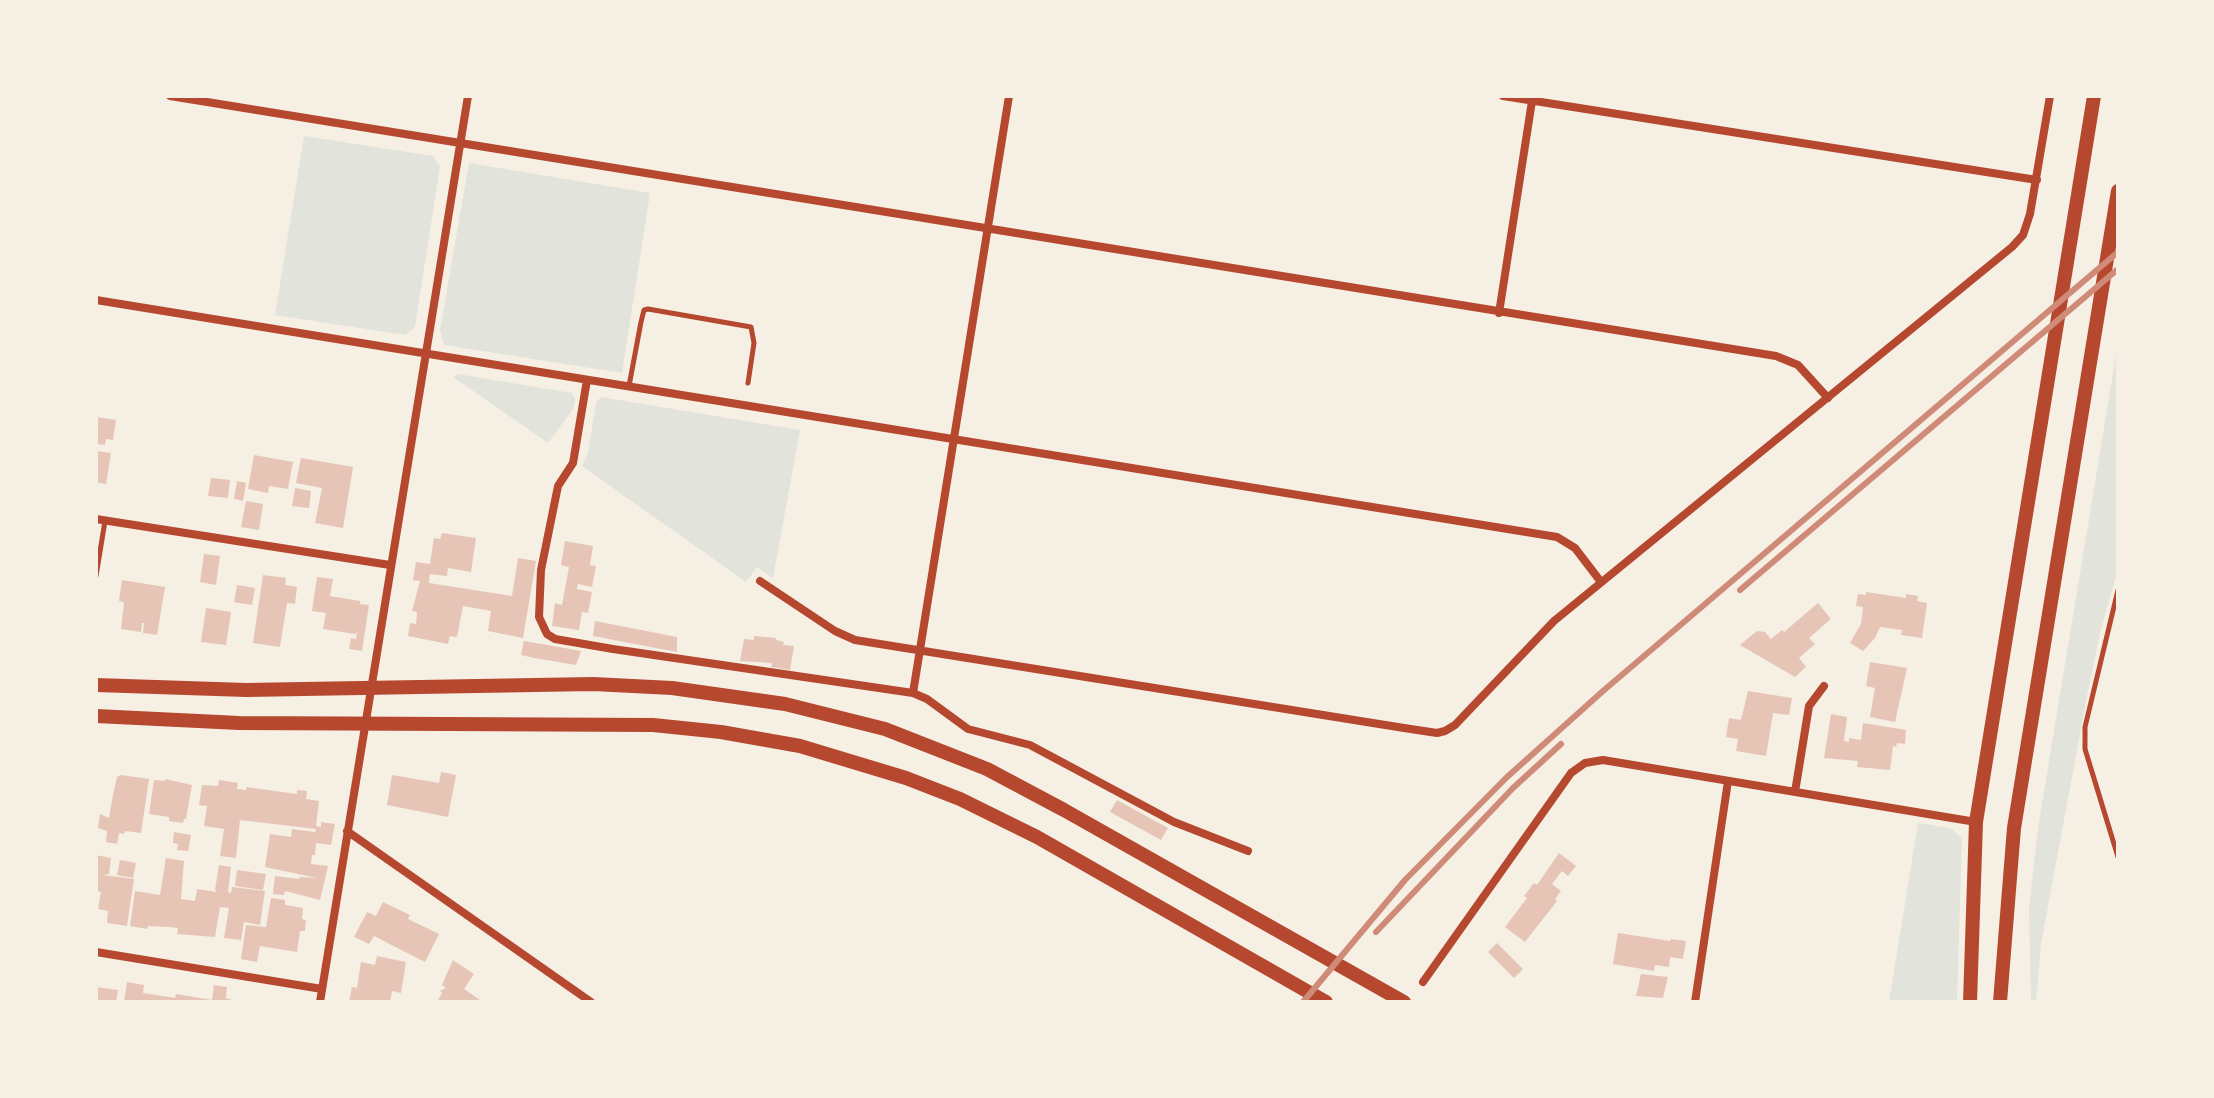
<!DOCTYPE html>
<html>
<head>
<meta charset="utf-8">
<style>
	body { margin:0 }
	#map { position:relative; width:2214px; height:1098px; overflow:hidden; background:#f6efe4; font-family:Manrope,sans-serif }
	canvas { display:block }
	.frame { position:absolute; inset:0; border:98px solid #f6efe4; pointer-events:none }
</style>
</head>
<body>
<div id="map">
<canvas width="2214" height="1098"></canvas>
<div class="frame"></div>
</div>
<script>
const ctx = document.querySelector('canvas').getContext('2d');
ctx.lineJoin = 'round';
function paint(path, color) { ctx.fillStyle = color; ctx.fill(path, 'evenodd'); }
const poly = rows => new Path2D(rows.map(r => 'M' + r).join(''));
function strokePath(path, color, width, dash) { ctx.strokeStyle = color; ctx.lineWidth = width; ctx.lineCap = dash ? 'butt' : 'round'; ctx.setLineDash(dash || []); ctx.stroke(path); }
const green = poly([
	[304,136,433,156,440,166,415,327,405,335,275,315],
	[469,163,650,193,622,373,444,345,440,330],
	[2118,343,2118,570,2101,629,2087,696,2041,944,2036,1002,2031,1002,2029,907,2038,828],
	[458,374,572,393,575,399,573,409,548,443,453,377],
	[601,397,800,430,773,578,757,567,746,582,582,466,588,453,596,402],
	[1918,823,1950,828,1962,838,1957,1002,1889,1002]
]);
const building = poly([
	[96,417,116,420,113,440,106,439,105,445,96,444],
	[96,451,111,453,106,484,96,482],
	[254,455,293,462,288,489,269,486,268,493,248,489],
	[301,458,353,467,343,528,315,523,322,488,296,483],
	[211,478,230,480,228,498,208,496],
	[237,481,246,483,243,501,234,499],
	[295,488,311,491,309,508,292,506],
	[246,501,263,504,259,530,241,527],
	[442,533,476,538,471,572,448,568,447,576,430,574,429,583,512,596,518,558,536,561,523,638,488,631,491,611,463,606,457,637,450,636,448,644,408,636,410,623,416,624,417,612,412,611,420,581,413,580,416,562,430,564,434,538,440,539],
	[565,541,593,546,590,565,596,566,592,587,578,584,577,589,592,592,588,613,582,612,579,630,552,626,555,603,562,605,569,567,561,565],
	[204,554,220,556,216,585,200,582],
	[263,575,286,578,285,585,297,587,295,604,287,603,280,647,253,643],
	[317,577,333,579,330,596,360,601,360,604,369,605,362,651,349,649,351,638,356,639,357,632,355,634,323,629,326,613,312,611],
	[122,580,165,587,157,635,143,633,144,623,142,623,141,632,121,629,124,602,119,601],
	[237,585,255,588,252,605,234,602],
	[1866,592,1906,598,1906,594,1918,596,1917,601,1927,603,1922,638,1901,635,1902,630,1880,627,1875,638,1863,651,1850,643,1861,624,1863,607,1856,606,1858,594,1866,595],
	[1818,603,1831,619,1809,638,1815,644,1799,658,1806,667,1795,677,1740,645,1757,631,1765,632,1771,639,1782,630,1784,632],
	[206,608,231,612,226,645,201,642],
	[595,621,677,637,677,652,593,636],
	[754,636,776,638,776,640,784,642,783,645,794,646,790,670,771,667,772,663,740,661,744,639,754,640],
	[524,641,559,647,581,651,576,665,534,658,521,655],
	[1870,662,1907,668,1895,722,1870,717,1875,688,1866,686],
	[1748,691,1792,698,1789,715,1773,713,1766,756,1736,751,1738,739,1726,737,1729,718,1741,720],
	[1831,714,1847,717,1844,741,1849,742,1849,738,1861,740,1863,723,1906,730,1905,744,1897,743,1896,747,1893,746,1890,770,1857,767,1858,761,1824,758],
	[441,772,456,775,448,817,387,805,392,775,439,783],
	[121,775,149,779,141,833,125,831,124,834,119,833,117,844,106,842,107,831,98,828,100,814,109,818,113,795,117,777],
	[165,779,192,785,186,819,184,819,183,823,169,821,169,817,149,814,154,780,165,781],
	[219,780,238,783,237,789,246,790,246,787,297,794,297,790,307,791,306,799,319,801,316,826,321,827,321,822,335,824,331,845,316,843,315,855,312,855,311,864,328,866,320,900,285,891,284,895,273,894,275,876,299,879,300,877,317,878,265,867,270,834,291,837,292,829,315,832,316,829,240,820,236,858,220,856,224,829,204,826,207,806,199,805,202,785,218,786],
	[1117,800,1168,828,1161,840,1110,812],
	[174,832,191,835,188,851,177,850,178,844,173,843],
	[1559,853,1576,866,1568,876,1562,871,1552,884,1561,891,1555,899,1557,901,1525,942,1505,927,1527,898,1524,896,1534,883,1537,885],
	[96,855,111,858,109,874,103,875,134,879,127,926,107,923,108,911,98,909,101,892,96,891],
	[166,858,184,861,181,899,195,901,197,889,217,892,215,890,219,865,231,867,228,892,231,893,232,887,265,891,260,925,244,922,241,940,224,938,229,908,220,907,215,937,177,934,178,928,169,927,148,926,147,929,130,926,135,891,160,895],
	[120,860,136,863,133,878,117,875],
	[237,870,266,874,263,890,235,886],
	[271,898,285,900,285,905,303,908,302,919,306,920,305,931,300,931,297,952,260,946,257,962,241,959,246,925,266,927],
	[383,902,410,915,408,919,439,934,425,962,374,936,369,944,354,937,367,912,376,916],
	[1618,933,1670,941,1671,939,1686,941,1683,959,1670,957,1669,967,1655,965,1654,971,1613,964],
	[1497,943,1523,969,1514,978,1488,952],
	[377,956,406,962,401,993,392,991,390,1002,349,1002,352,987,357,988,361,962,375,965],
	[453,960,474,974,464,989,483,1002,437,1002,442,993,440,991,446,988,442,985],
	[1641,974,1668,977,1663,998,1636,996],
	[127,982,144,985,143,993,175,998,176,994,212,1000,214,985,227,987,226,998,239,1002,124,1002],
	[96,987,118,990,116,1002,96,1002]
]);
const service = poly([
	[629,386,641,322,644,310,648,309,751,327,754,343,748,383],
	[96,576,105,521],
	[2118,590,2085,727,2085,749,2118,857]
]);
const minor = poly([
	[170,96,1776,356,1798,365,1828,398],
	[1009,96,913,693,927,699,968,729,1030,745,1174,822,1248,851],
	[1503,96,2037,180],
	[96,300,1557,537,1575,548,1601,582],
	[1499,313,1532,101],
	[587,380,573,463,558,486,541,570,539,617,547,634,555,639,613,649,913,693],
	[96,519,390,565],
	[760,581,835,631,855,640,1404,728,1437,733,1445,731,1455,725,1554,621,2012,247,2023,235,2030,214,2050,96],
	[1795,792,1809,706,1824,686],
	[347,831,591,1002],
	[96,952,322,989],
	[1423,982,1571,773,1585,763,1603,760,1976,822],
	[320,1002,468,96],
	[1695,1002,1728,781]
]);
const secondary = poly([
	[96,685,246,690,593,684,672,688,785,704,885,729,987,769,1064,810,1404,1002],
	[96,716,239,723,653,725,721,732,800,746,906,778,960,799,1037,837,1326,1002],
	[1970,1002,1976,822,2094,96],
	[2000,1002,2014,828,2118,191]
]);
const rail = poly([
	[1740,590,2118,269],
	[1376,932,1513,788,1561,744],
	[1303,1002,1405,880,1506,778,1603,691,2118,252]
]);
paint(green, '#e2e4dc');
paint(building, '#e6c5b7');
strokePath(service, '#b5482f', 5);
strokePath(minor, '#b5482f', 8);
strokePath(secondary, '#b5482f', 14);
strokePath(rail, '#cf8b77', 6);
</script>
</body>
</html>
